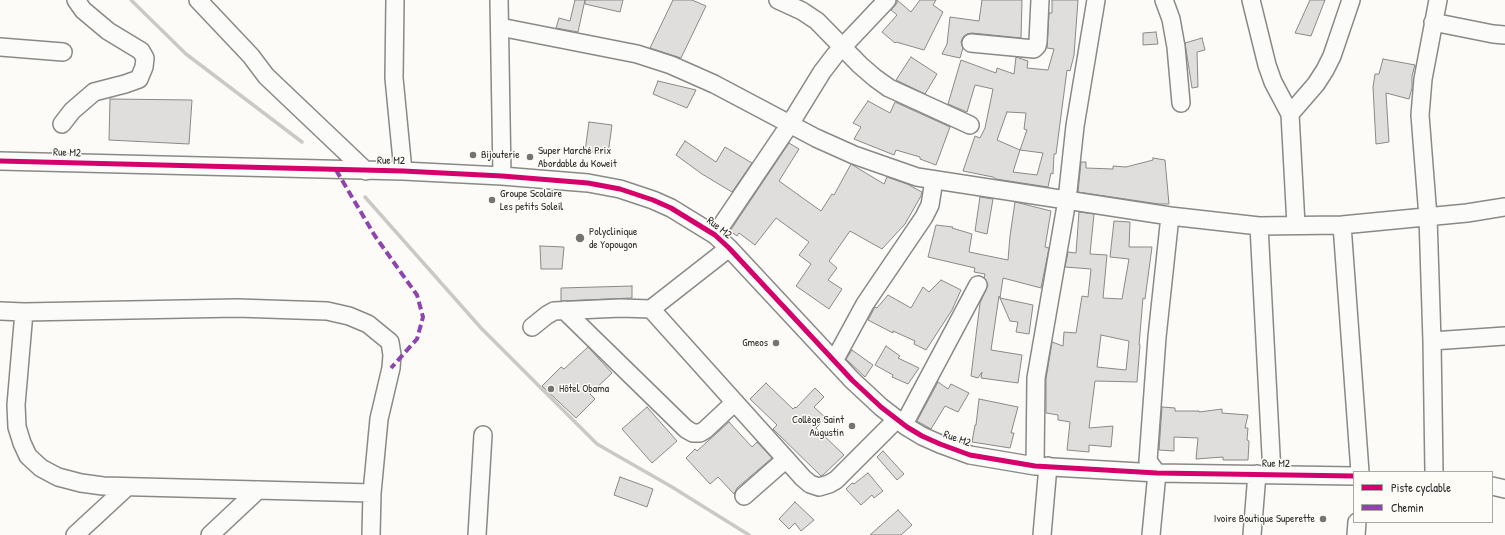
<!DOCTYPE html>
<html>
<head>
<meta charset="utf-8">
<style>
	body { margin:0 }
	#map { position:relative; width:1505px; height:535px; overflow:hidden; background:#fcfbf8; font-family:"Patrick Hand",sans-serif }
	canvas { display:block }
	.legend { position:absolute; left:1353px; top:471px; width:140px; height:52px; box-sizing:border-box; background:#fdfcf7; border:1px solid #a9a8a5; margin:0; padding:5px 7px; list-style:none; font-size:12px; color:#2b2b2b }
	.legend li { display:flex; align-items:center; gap:8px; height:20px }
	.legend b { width:20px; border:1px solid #a9a8a5 }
</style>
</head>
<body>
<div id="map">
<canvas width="1505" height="535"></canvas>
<ul class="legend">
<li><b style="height:5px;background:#d6006c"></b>Piste cyclable</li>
<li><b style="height:5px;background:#8e44ad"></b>Chemin</li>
</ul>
</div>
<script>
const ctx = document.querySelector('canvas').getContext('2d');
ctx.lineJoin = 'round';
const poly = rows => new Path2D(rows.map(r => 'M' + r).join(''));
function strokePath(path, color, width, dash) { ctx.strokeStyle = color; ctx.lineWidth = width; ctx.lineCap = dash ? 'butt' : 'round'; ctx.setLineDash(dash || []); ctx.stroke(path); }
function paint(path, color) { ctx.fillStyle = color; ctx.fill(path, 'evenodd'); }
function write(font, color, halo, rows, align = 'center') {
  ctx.font = font + ' "Patrick Hand",sans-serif'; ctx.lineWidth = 3; ctx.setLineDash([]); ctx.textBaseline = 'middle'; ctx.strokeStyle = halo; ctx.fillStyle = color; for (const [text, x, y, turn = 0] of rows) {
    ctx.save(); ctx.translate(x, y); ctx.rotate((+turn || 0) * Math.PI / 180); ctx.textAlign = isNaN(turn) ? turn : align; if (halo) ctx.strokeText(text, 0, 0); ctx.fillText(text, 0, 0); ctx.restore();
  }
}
const stream = poly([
	[131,0,186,54,302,142],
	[365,197,481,328,597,444,672,487,749,535]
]);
const building = poly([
	[575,0,585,0,578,32,556,28,559,18,570,21,575,0],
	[585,0,623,0,620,12,585,4,585,0],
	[673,0,692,0,706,6,681,58,650,48,673,0],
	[897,0,911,12,920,0,936,0,933,5,943,12,924,50,896,42,895,43,882,32,897,15,891,10,897,3,897,0],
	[982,0,1022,0,1021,38,972,33,967,34,963,37,961,42,963,48,960,58,942,54,947,44,950,17,979,21,982,0],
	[1052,0,1078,0,1074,55,1070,71,1067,70,1056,154,1054,154,1053,174,1051,173,1048,187,996,179,993,177,963,171,975,136,980,138,985,128,993,89,975,85,967,112,948,104,961,60,996,73,997,68,1014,74,1016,57,1028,61,1027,68,1048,70,1054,49,1047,48,1049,13,1052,13,1052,0],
	[1007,112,1026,113,1024,129,1027,130,1020,150,997,140,1007,112],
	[1020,150,1043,153,1037,175,1013,172,1020,150],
	[1310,0,1325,0,1311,36,1295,33,1310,0],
	[1156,32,1158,44,1143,45,1143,33,1156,32],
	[1202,38,1205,50,1197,52,1198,87,1192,88,1185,43,1202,38],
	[911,57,937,74,925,94,896,80,911,57],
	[1383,59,1415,65,1412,76,1412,88,1409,99,1386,93,1389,142,1376,144,1373,87,1375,74,1379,74,1383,59],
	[658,81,696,90,687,108,653,94,658,81],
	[110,99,192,100,189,144,109,140,110,99],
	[868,101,890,113,895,102,950,127,936,165,920,159,920,157,896,150,894,155,854,139,861,127,853,123,868,101],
	[589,122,612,125,608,154,585,151,589,122],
	[685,141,716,162,725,147,752,163,732,192,702,174,676,155,685,141],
	[789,143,799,149,779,181,821,211,832,194,834,195,851,164,884,184,887,177,907,184,922,192,921,196,905,224,882,249,850,231,829,261,837,268,828,280,842,289,829,309,796,286,811,264,799,255,809,242,776,218,755,245,739,233,737,236,730,231,789,143],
	[1153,158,1165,160,1169,204,1159,204,1078,192,1081,162,1086,162,1086,168,1113,169,1113,166,1126,167,1153,160,1153,158],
	[980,197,993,199,987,234,975,231,980,197],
	[1015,202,1051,211,1045,247,1049,248,1041,288,1003,278,1000,298,999,296,991,350,1022,355,1018,383,981,378,982,372,978,378,971,376,980,303,988,285,984,278,985,274,974,272,975,268,928,257,936,225,953,227,952,228,972,234,969,252,1008,260,1010,236,1015,202],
	[1079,212,1094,214,1090,254,1107,255,1103,298,1122,299,1129,259,1110,257,1114,221,1130,222,1129,247,1152,247,1145,299,1143,298,1139,345,1140,345,1137,382,1095,381,1089,428,1113,426,1111,447,1089,445,1089,452,1067,450,1070,422,1058,420,1058,415,1046,413,1046,379,1052,342,1063,346,1064,332,1076,333,1082,296,1088,297,1091,269,1065,267,1068,252,1076,253,1079,212],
	[1101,335,1129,341,1126,370,1097,367,1101,335],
	[540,246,564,247,562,269,541,269,540,246],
	[941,280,961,290,952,310,926,350,914,344,915,341,893,331,893,333,868,320,875,307,877,308,888,295,911,308,923,287,929,292,941,280],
	[632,286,632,298,561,301,561,288,632,286],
	[1000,298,1033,305,1029,334,1016,332,1018,322,1010,321,1000,298],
	[886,346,900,356,898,358,919,368,908,384,892,377,893,375,875,365,886,346],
	[588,347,612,373,590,394,595,399,576,418,542,386,561,367,564,369,588,347],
	[852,350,873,365,865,377,846,359,852,350],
	[938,382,948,389,951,384,969,393,958,412,945,406,931,429,917,421,938,382],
	[766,383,793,409,795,407,796,408,815,388,824,397,814,407,826,418,816,428,844,455,823,475,821,476,773,429,777,425,750,399,766,383],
	[979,399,1018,407,1011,433,1014,433,1010,448,972,442,975,425,976,425,979,399],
	[647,407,677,441,652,463,622,429,647,407],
	[1162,407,1175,408,1175,411,1199,411,1199,412,1222,409,1222,413,1248,415,1245,428,1248,428,1247,440,1249,441,1248,460,1223,460,1223,457,1196,459,1198,438,1174,437,1174,451,1159,450,1162,407],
	[729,422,752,447,757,442,772,458,737,488,734,494,718,477,710,484,686,458,695,449,697,451,729,422],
	[883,451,904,474,897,480,877,457,883,451],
	[868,473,883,491,874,498,872,495,861,505,846,489,852,483,854,484,868,473],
	[620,477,653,489,647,507,614,495,620,477],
	[795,502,814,520,801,531,795,523,789,529,779,519,795,502],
	[898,510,912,525,901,535,870,535,898,510]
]);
const minor = poly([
	[198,0,251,56,266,76,366,171],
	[395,0,394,78,403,171],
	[499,0,502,176],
	[778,0,802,11,817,21,860,65,875,78,889,88,970,125],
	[1164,0,1171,19,1176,47,1181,103],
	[1251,0,1267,65,1273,82,1290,114,1296,225],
	[1433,22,1493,34,1505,35],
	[500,27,637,54,671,65,714,84,816,138,854,155,917,177,1170,216,1259,226,1342,225,1467,213,1505,207],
	[971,43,1034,49,1037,46,1038,42,1040,0],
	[0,47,63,52],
	[1290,114,1316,84,1325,70,1332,56,1351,0],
	[62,124,72,111,94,92,125,84,139,79,144,67,145,58,141,51,108,31,83,10,76,0],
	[0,161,403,171,502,176,588,183,620,189,653,200,671,208,715,235,729,248,852,380,881,407,907,427,922,436,940,444,970,455,1035,466,1157,473,1354,476],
	[1342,225,1360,472],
	[1259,226,1272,474],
	[715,235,790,124,822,72,835,55,887,0],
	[651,309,729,248],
	[564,310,686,429,693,433,700,433,705,430,735,402],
	[0,311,24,312,237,308,327,311,349,316,368,324,390,342,392,355,391,368,379,419,372,493,371,535],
	[24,312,16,405,17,427,22,443,28,456,41,468,58,477,81,483,103,486,372,493],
	[532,327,547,315,554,311,621,308,651,309,803,478,810,484,819,487,829,484,836,480,897,419],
	[1432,341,1505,336],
	[834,361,865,304,924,217,930,205,934,180],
	[904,424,978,285],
	[1035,466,1036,378,1067,200,1075,126,1096,0],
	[1434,472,1432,341,1428,217,1420,115,1423,79,1438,0],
	[1492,486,1505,489],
	[744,496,785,460],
	[75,535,127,487],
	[210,535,258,490],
	[477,535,483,435],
	[1042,535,1048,466],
	[1151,535,1157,473,1148,461,1157,337,1170,216],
	[1252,535,1257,474],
	[1356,535,1357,522]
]);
const quiet = poly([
	[336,170,375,236,417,295,423,317,417,339,391,368]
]);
const cycleway = poly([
	[0,161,403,171,502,176,588,183,620,189,653,200,671,208,715,235,729,248,852,380,881,407,907,427,922,436,940,444,970,455,1035,466,1157,473,1354,476]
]);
const markers = [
	[473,155,4,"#747473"],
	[530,157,4,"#747473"],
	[492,200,4,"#747473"],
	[580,238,5,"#747473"],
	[776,343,4,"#747473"],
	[551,389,4,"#747473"],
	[852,426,4,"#747473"],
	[1323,519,4,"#747473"]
];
const poiNames = [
	["Super Marché Prix",538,151],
	["Abordable du Koweit",538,164],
	["Bijouterie",481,155],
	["Groupe Scolaire",500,194],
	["Les petits Soleil",500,207],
	["Polyclinique",589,232],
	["de Yopougon",589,245],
	["Gmeos",768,343,"right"],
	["Hôtel Obama",559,389],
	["Collège Saint",844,420,"right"],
	["Augustin",844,433,"right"],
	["Ivoire Boutique Superette",1315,519,"right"]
];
const streetNames = [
	["Rue M2",67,153,2],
	["Rue M2",391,161,1],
	["Rue M2",719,228,38],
	["Rue M2",957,439,20],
	["Rue M2",1276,464,1]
];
strokePath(stream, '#cac9c6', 3.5);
paint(building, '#dfdedc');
strokePath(building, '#898987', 1);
strokePath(minor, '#898987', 20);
strokePath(minor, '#fbfbf9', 17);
strokePath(quiet, '#8e44ad', 4, [8, 4]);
strokePath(cycleway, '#d6006c', 5);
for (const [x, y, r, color] of markers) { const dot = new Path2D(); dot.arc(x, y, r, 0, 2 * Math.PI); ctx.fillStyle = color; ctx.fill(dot); strokePath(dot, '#fdfcf7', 1.5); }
write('11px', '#2b2b2b', '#fdfcf7', poiNames, 'left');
write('11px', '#2b2b2b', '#fdfcf7', streetNames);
</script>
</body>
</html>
